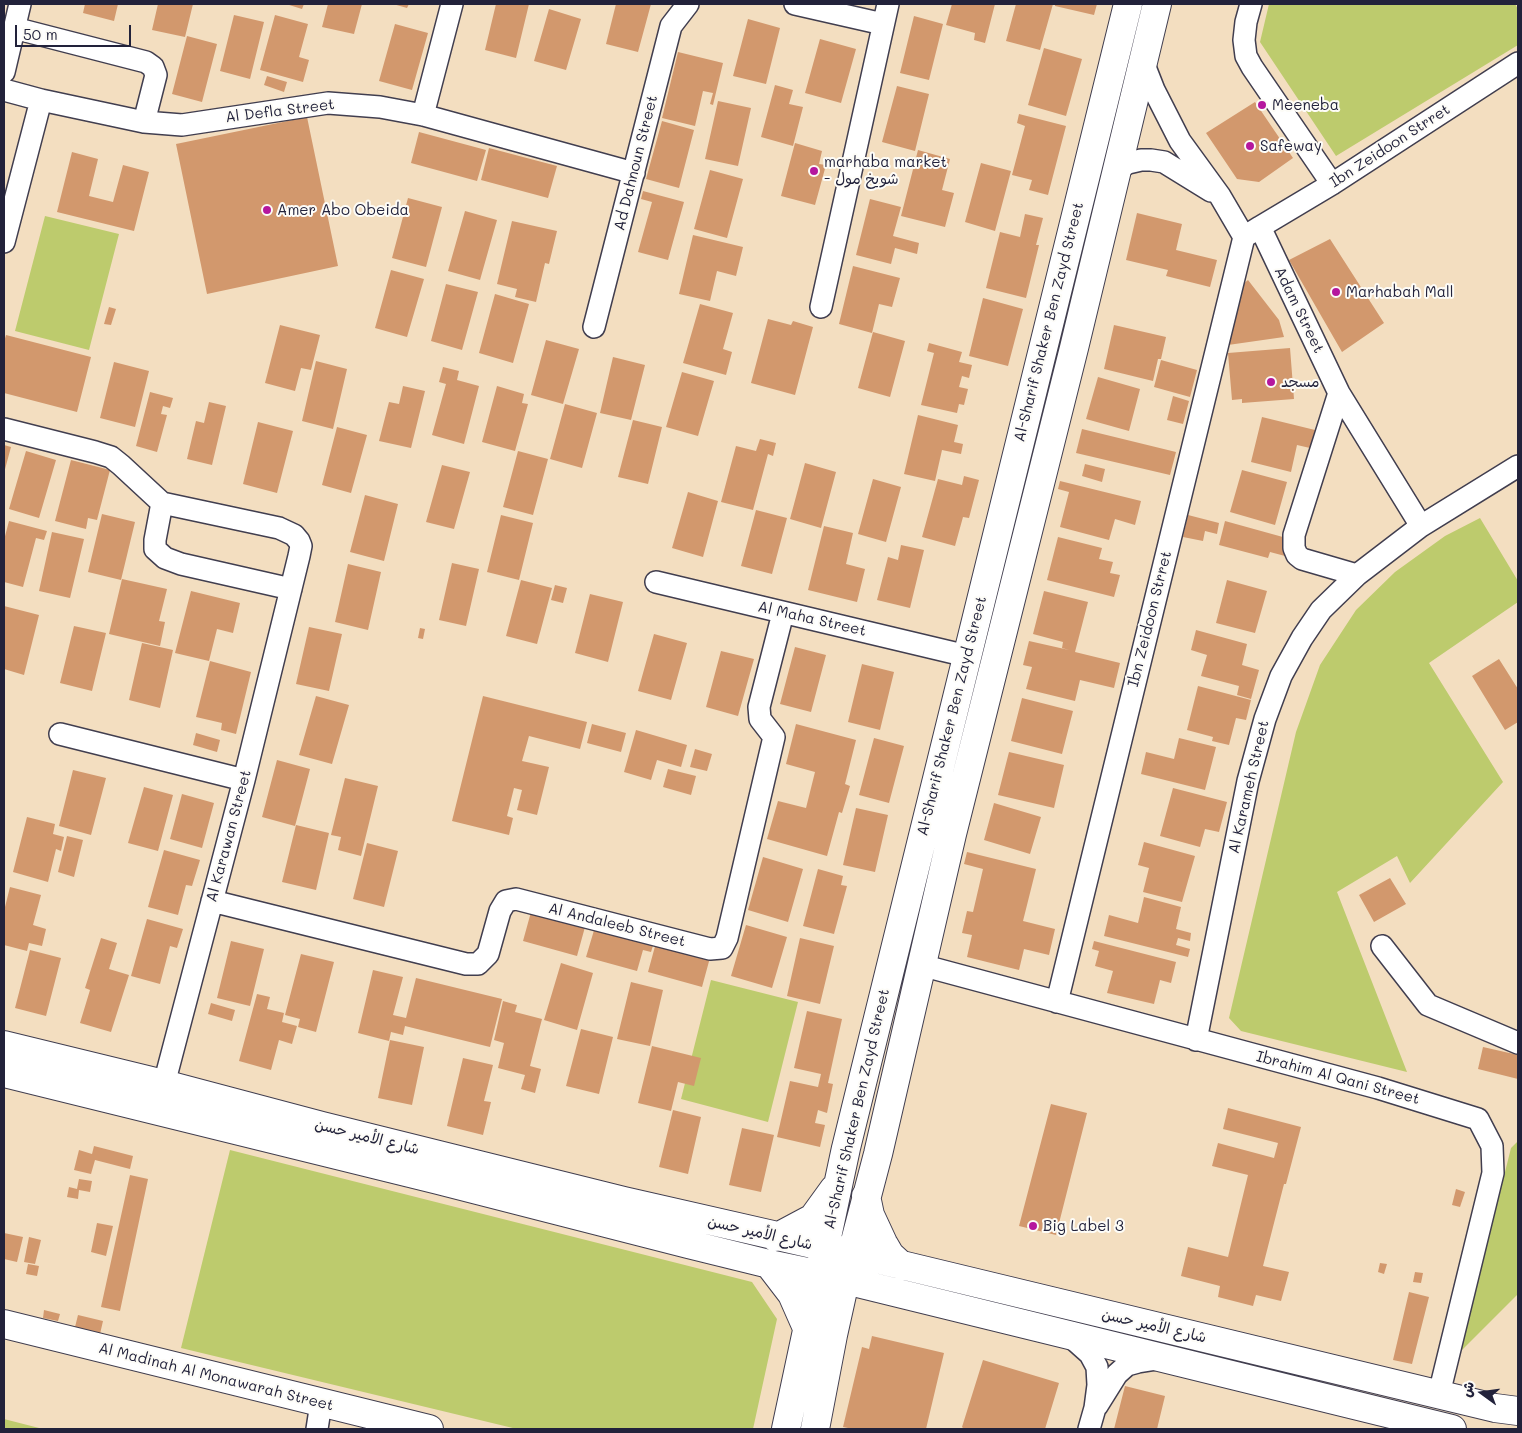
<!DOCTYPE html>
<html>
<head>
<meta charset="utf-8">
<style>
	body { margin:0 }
	#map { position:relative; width:1522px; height:1433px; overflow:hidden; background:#f3dec0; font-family:Mali,"Playpen Sans Arabic",sans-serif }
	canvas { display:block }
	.frame { position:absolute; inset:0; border:5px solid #22223b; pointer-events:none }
	.north { position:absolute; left:1457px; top:1368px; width:50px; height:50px; -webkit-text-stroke:4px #fdfcf7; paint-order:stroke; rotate:284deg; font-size:14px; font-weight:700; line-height:20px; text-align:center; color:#22223b }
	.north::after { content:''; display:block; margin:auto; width:18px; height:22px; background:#22223b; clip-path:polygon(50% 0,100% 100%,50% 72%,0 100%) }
	.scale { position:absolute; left:15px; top:25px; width:116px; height:22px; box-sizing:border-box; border:2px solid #22223b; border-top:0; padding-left:6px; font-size:15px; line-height:18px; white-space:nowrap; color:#22223b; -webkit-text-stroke:4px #fdfcf7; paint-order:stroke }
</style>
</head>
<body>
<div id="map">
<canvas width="1522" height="1433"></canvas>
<div class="frame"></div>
<div class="north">ش</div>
<div class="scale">50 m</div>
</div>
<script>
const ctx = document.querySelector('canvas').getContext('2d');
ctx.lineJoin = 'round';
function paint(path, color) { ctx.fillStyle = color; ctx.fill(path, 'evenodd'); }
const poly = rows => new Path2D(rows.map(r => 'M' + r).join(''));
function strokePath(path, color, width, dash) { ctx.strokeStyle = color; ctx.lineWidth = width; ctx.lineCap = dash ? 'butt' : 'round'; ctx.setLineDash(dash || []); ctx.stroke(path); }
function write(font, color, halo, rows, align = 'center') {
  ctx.font = font + ' Mali,"Playpen Sans Arabic",sans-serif'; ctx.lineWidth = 4; ctx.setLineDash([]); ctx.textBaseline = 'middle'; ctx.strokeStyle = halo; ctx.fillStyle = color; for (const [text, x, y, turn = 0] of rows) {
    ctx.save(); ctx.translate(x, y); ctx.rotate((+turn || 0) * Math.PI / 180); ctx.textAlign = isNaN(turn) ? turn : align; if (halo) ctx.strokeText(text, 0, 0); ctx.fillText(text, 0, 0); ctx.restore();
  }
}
const green = poly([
	[1269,4,1515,4,1518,9,1518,45,1336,156,1260,42],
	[45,216,119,234,89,350,15,331],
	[1480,518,1518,581,1518,602,1429,663,1503,782,1410,883,1397,856,1337,892,1407,1072,1241,1031,1229,1018,1296,732,1320,665,1356,610,1395,572,1445,536],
	[711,980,798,1002,768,1122,681,1099],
	[1518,1141,1518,1294,1460,1352,1511,1148],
	[230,1150,752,1282,777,1319,753,1429,517,1429,181,1348],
	[4,1419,43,1429,4,1429]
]);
const building = poly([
	[85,4,118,4,114,21,83,13],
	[158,4,193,4,185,37,152,30],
	[286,4,304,4,302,9],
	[328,4,362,4,354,34,322,27],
	[393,4,409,4,407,8],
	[496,4,529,4,516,58,485,50],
	[616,4,651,4,638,52,606,44],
	[952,4,995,4,985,43,974,40,975,33,946,25],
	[1016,4,1053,4,1040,50,1006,41],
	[1055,4,1097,4,1094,15,1055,6],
	[549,9,581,19,566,70,534,61],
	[234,15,264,22,250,79,220,71],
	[275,15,308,24,299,57,309,60,303,82,260,70],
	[914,16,943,24,929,80,900,73],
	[748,19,780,28,766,84,733,76],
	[395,24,428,33,412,90,379,81],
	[187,36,217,44,202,102,172,94],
	[820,39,856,49,841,103,805,93],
	[1044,48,1082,59,1066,116,1028,105],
	[678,52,723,63,713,105,710,104,713,93,703,91,695,126,662,118],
	[267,76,287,82,284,92,264,85],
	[775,85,793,90,789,104,803,107,793,146,761,137],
	[897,86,929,94,915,151,882,142],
	[718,101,751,108,738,166,705,159],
	[1255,102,1293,158,1259,182,1237,179,1206,133],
	[1019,114,1066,126,1048,195,1029,190,1032,180,1012,175,1025,126,1017,123],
	[307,117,338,266,207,294,176,144],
	[662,121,694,130,679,188,646,179],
	[419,132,486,150,477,181,411,163],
	[795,143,822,151,819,164,826,165,815,205,781,196],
	[489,148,557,166,548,198,481,180],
	[918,150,950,159,942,190,954,193,945,227,901,216],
	[72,152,98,159,89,196,113,202,123,165,149,172,134,231,57,212],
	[981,163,1011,171,995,231,965,222],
	[710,170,743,179,727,238,694,229],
	[643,191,684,202,668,260,638,252,652,202,641,199],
	[408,198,442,207,426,267,392,258],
	[870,199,901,207,893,236,919,243,917,254,895,248,891,264,856,255],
	[465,211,497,220,480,280,448,271],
	[1137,213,1182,224,1176,250,1217,260,1210,287,1166,276,1168,270,1126,260],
	[1025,214,1043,218,1036,245,1039,245,1026,298,986,288,1000,232,1020,237],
	[512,221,557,231,549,264,545,263,536,302,515,297,517,289,497,284],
	[693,235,743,247,736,276,717,271,710,301,679,294],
	[1330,239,1384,323,1342,352,1289,260],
	[853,266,900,278,892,307,879,304,872,333,839,324],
	[391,270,424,279,407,337,375,328],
	[1248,280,1279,320,1284,337,1228,345,1242,285],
	[446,284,478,292,462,350,431,341],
	[495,294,529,304,513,363,479,353],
	[983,298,1023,309,1008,366,969,356],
	[700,304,733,313,723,349,732,352,726,375,683,363],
	[109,307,116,309,111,325,104,324],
	[768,319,791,325,793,321,813,327,795,395,751,383],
	[280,325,320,335,311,370,301,368,295,391,265,383],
	[1114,325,1166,337,1161,359,1158,359,1153,381,1104,369],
	[873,332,905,341,890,397,858,388],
	[6,335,91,357,77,412,4,393,4,342],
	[546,340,579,349,563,404,531,395],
	[929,343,962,352,959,362,972,365,969,378,962,376,959,387,968,389,964,405,959,404,957,413,921,405,934,353,927,351],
	[1290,348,1294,399,1242,403,1242,399,1232,400,1228,353],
	[613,357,645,365,631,420,600,413],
	[1161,360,1197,370,1190,397,1154,387],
	[316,361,347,369,333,429,302,421],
	[114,362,149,371,135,427,100,418],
	[443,367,459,371,457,380,479,386,464,444,432,435,446,384,439,382],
	[682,372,714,381,698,436,666,427],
	[1098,377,1140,389,1129,431,1086,419],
	[403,386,425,391,411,448,379,441,389,402,399,404],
	[497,386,524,394,522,403,528,404,515,451,482,442],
	[150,392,173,398,170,408,163,406,161,414,167,415,157,452,136,446],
	[1173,396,1189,401,1183,424,1167,420],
	[209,402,226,406,212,465,187,459,196,421,204,423],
	[565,404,597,413,582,468,550,459],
	[918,415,958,425,954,442,963,444,961,454,942,450,935,481,904,474],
	[1262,417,1315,430,1310,448,1297,445,1291,472,1251,462],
	[633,420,662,427,648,484,618,477],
	[258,422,293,431,277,493,243,484],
	[337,427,367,435,351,493,322,485],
	[1082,429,1176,452,1170,475,1076,453],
	[760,439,776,443,773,456,768,454,753,510,721,502,736,446,756,451],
	[4,445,11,447,4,473],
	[26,451,56,460,39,518,9,509],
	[518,451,548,459,533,515,503,507],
	[71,460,110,470,97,520,88,518,86,529,55,521],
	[805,463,836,472,821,528,790,519],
	[1085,464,1105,469,1102,482,1082,476],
	[442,465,470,472,454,529,426,522],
	[1242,470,1287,482,1275,525,1230,512],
	[964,476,979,480,969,518,963,517,955,546,922,537,938,479,962,485],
	[873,479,901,487,886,542,858,534],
	[1060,481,1141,501,1135,525,1115,519,1109,540,1060,527,1069,492,1058,489],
	[688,492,718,501,703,557,672,548],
	[365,495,398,504,384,561,350,552],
	[756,510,787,518,772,574,741,566],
	[102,514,135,522,121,580,88,572],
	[501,515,533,523,519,580,487,572],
	[1188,515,1219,523,1217,534,1205,531,1203,541,1183,537],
	[9,521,47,531,44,540,36,538,23,587,4,582,4,540],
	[1225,521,1290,539,1285,556,1270,552,1268,558,1219,545],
	[824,526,853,533,846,564,865,569,857,602,808,590],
	[52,532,84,539,70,598,39,591],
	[1058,537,1102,548,1099,559,1113,562,1110,573,1120,575,1114,597,1047,580],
	[901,545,924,550,910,608,877,600,888,557,898,560],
	[452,563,479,569,466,626,439,620],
	[348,564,381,572,368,630,335,622],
	[122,579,167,589,159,621,165,622,160,646,109,634],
	[521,580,552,588,537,644,506,636],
	[1227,580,1267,591,1255,633,1216,623],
	[555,585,567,588,563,603,551,600],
	[191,591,240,603,233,633,217,629,209,661,175,653],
	[1044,591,1088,602,1075,652,1120,663,1114,688,1080,680,1075,701,1026,689,1032,667,1023,665,1029,641,1069,650,1062,648,1063,642,1033,634],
	[590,594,623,602,608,662,575,653],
	[4,606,39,615,24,675,4,669],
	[74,626,106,633,92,691,60,683],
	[309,627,342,634,329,691,296,684],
	[420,628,425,629,423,639,418,638],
	[1196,630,1247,644,1242,665,1259,670,1251,699,1237,695,1239,686,1201,676,1207,655,1191,650],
	[654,634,687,643,671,700,638,691],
	[142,643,173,650,160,708,129,700],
	[795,647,826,655,811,712,780,704],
	[721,651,754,659,738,716,706,707],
	[1499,659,1518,689,1518,722,1505,730,1472,676],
	[210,661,251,672,236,734,221,730,222,723,196,717],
	[862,664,894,672,880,730,848,722],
	[1198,686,1251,700,1246,720,1236,718,1229,745,1212,741,1213,737,1187,730],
	[316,696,349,705,332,764,299,755],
	[483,696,587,722,580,749,529,736,522,761,549,767,537,815,517,810,522,790,514,788,507,816,513,818,509,835,452,821],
	[1022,698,1073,711,1062,754,1011,741],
	[592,724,626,733,621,752,587,743],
	[796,724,856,740,845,784,850,786,842,813,839,812,827,856,767,839,778,801,806,808,815,772,786,764],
	[636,730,687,745,681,767,657,760,651,780,624,772],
	[196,733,220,740,217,752,193,745],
	[874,738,904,746,889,803,859,795],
	[1179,738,1216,747,1205,790,1141,774,1146,752,1174,759],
	[695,749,712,754,707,771,690,767],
	[1009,752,1064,765,1054,808,998,795],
	[277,760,310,769,295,826,262,817],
	[668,769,696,776,691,795,663,787],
	[73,770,106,778,91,835,59,826],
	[345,778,378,786,361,856,338,850,341,837,331,835],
	[144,787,173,795,158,851,128,843],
	[1173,788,1227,802,1219,832,1205,829,1200,847,1160,836],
	[182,794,214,803,202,848,170,839],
	[994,803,1041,817,1030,854,984,840],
	[856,808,888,815,875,872,843,865],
	[27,817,55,824,53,834,64,837,61,851,56,849,48,882,13,872],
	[296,825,329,833,316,890,282,882],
	[67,836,83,840,74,877,58,872],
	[1144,842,1195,856,1182,902,1143,892,1149,868,1138,865],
	[367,843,398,851,384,907,353,899],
	[164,850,200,860,192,886,186,885,178,915,148,907],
	[967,852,1036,869,1023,921,1055,929,1049,955,1024,949,1019,970,967,957,972,935,962,933,967,911,973,912,983,869,964,864],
	[763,857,803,869,788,922,748,910],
	[818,869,843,876,841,885,847,886,834,934,803,926],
	[1390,878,1406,904,1374,922,1359,895],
	[10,887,41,895,33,925,46,929,42,946,29,943,27,951,4,945,4,911],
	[1144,897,1181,907,1176,929,1191,933,1190,941,1178,938,1176,945,1190,949,1188,957,1104,936,1109,915,1138,923],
	[531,912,585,927,577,956,523,941],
	[147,919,183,929,177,948,170,946,160,984,131,976],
	[746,925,787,937,772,988,731,976],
	[595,927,655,939,651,952,643,950,637,971,586,957],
	[101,938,117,943,109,969,129,975,111,1032,80,1023,90,990,85,988],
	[800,938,834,946,820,1004,787,996],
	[657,939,711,954,702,987,648,972],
	[231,941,264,949,250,1006,217,998],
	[1094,941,1176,962,1171,983,1160,980,1154,1004,1107,993,1113,971,1095,966,1099,951,1092,949],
	[30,950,61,958,46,1016,15,1008],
	[301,954,334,962,316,1032,298,1027,300,1019,285,1015],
	[561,963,593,973,577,1030,544,1020],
	[373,970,403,977,393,1015,406,1018,416,978,502,999,490,1047,405,1026,403,1035,391,1032,389,1041,358,1033],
	[631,982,663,990,650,1046,617,1039],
	[257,994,270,997,267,1009,284,1013,282,1022,297,1026,292,1044,279,1040,271,1070,239,1061],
	[503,1001,517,1005,515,1012,542,1019,530,1066,541,1069,535,1093,521,1089,525,1075,498,1068,504,1043,494,1040],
	[211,1003,235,1010,232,1021,208,1014],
	[807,1011,842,1019,828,1083,833,1084,827,1113,818,1110,815,1123,825,1125,820,1147,777,1137,790,1081,818,1087,821,1074,794,1068],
	[581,1029,613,1037,599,1094,566,1086],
	[390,1040,424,1047,412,1105,378,1098],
	[652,1046,701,1058,694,1086,678,1082,671,1111,638,1103],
	[1483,1047,1518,1055,1518,1079,1478,1069],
	[463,1058,493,1065,484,1101,491,1102,483,1135,447,1126],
	[1051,1104,1087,1113,1056,1235,1019,1226],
	[1228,1108,1301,1127,1286,1184,1284,1184,1263,1266,1289,1272,1281,1301,1256,1295,1253,1306,1218,1297,1220,1286,1181,1276,1188,1247,1228,1257,1248,1175,1212,1166,1218,1143,1274,1158,1278,1143,1223,1129],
	[673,1110,701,1117,688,1174,659,1167],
	[742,1128,774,1135,761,1192,729,1185],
	[94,1146,133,1156,130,1169,95,1160,91,1174,74,1170,79,1150,92,1154],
	[130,1175,148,1179,120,1311,101,1307],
	[79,1179,92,1181,90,1192,79,1190,78,1199,67,1197,69,1187,77,1189],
	[1456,1189,1465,1192,1460,1207,1452,1205],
	[97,1223,113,1226,106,1256,91,1252],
	[4,1233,23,1237,17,1262,4,1259],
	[29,1237,41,1240,35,1264,24,1262],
	[1380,1263,1387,1264,1384,1274,1378,1272],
	[28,1264,39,1266,37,1276,26,1274],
	[1415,1272,1423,1273,1421,1283,1413,1282],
	[1409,1292,1429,1297,1412,1364,1393,1360],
	[44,1310,60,1314,58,1321,43,1318],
	[78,1315,103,1321,100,1334,75,1327],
	[872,1336,944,1353,926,1429,853,1429,843,1427,862,1347,869,1349],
	[983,1360,1059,1383,1045,1429,964,1429,962,1427],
	[1125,1386,1165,1396,1157,1429,1114,1429]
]);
const minor = poly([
	[795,4,883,24],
	[1251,4,1246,22,1244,40,1246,56,1252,67,1332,184],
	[14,28,146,62,153,67,156,75,144,122],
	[1143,62,1154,90,1180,141,1220,196,1244,237,1260,227,1339,393,1421,526],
	[4,72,20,4],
	[4,90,41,100,4,242],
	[41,100,144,122,182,125,328,103,380,107,423,115,634,173],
	[423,115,452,4],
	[1118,169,1128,163,1141,160,1151,160,1164,162,1211,191],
	[1260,227,1332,184,1518,63],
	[821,307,888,4],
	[594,327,671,26,688,4],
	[1339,393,1294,535,1294,548,1297,555,1302,559,1357,575],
	[4,429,95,452,111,457,121,465,162,503],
	[656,582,967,656],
	[60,734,244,780],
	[212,901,466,964,478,964,488,954,500,911,506,901,516,899,710,949,722,948,727,938,774,737,760,719,759,707,783,613],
	[1382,946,1428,1005,1518,1043],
	[921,965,1378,1088,1478,1119,1492,1146,1493,1173,1439,1394],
	[1057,1002,1244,237],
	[1196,1040,1248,781,1265,719,1281,676,1302,638,1321,610,1357,575,1421,526,1518,466],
	[164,1084,244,780,299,556,301,546,299,541,294,535,279,528,162,503,155,540,155,549,165,558,181,564,291,589],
	[1071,1337,1090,1354,1097,1367,1098,1385,1095,1408,1089,1429],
	[1097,1406,1117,1374,1127,1365,1138,1362,1157,1359],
	[317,1429,321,1403]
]);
const major = poly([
	[4,1045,164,1084,322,1126,624,1201,852,1253,1495,1408,1518,1411],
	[4,1073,438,1180,688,1244,769,1264,845,1280,1452,1429],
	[866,1196,870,1215,883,1243,890,1255,902,1266],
	[775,1237,783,1234,813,1218,834,1189],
	[769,1264,792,1294,807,1328],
	[4,1324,429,1429],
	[786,1429,846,1148,1128,4],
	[815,1429,833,1335,847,1272,878,1154,952,834,1074,348,1157,4]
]);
const markers = [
	[1262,105,5,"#b5179e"],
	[1250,146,5,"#b5179e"],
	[814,171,5,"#b5179e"],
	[267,210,5,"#b5179e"],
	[1336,292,5,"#b5179e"],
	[1271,382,5,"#b5179e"],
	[1033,1226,5,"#b5179e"]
];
const poiNames = [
	["Meeneba",1272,105],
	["Safeway",1260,146],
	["marhaba market",824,162],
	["- شويخ مول",824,179],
	["Amer Abo Obeida",277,210],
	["Marhabah Mall",1346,292],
	["مسجد",1281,382],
	["Big Label 3",1043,1226]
];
const streetNames = [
	["Al Defla Street",280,111,-7],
	["Ibn Zeidoon Strret",1390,146,-33],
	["Ad Dahnoun Street",636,163,-76],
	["Adam Street",1299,310,64],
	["Al-Sharif Shaker Ben Zayd Street",1049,322,-76],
	["Al Maha Street",812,619,13],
	["Ibn Zeidoon Strret",1150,619,-76],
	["Al-Sharif Shaker Ben Zayd Street",952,716,-76],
	["Al Karameh Street",1249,787,-77],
	["Al Karawan Street",229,836,-75],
	["Al Andaleeb Street",617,925,14],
	["Ibrahim Al Qani Street",1338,1078,15],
	["Al-Sharif Shaker Ben Zayd Street",857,1109,-77],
	["شارع الأمير حسن",367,1137,14],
	["شارع الأمير حسن",760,1233,13],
	["شارع الأمير حسن",1154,1326,13],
	["Al Madinah Al Monawarah Street",216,1377,14]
];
paint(green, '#bdcb6d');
paint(building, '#d2986d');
strokePath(minor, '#413e4f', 24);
strokePath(major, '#413e4f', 30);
strokePath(minor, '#fff', 21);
strokePath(major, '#fff', 28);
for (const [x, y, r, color] of markers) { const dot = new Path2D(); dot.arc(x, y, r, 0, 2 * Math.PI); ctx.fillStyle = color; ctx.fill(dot); strokePath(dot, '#fdfcf7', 2); }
write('15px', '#22223b', '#fdfcf7', poiNames, 'left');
write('15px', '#22223b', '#fdfcf7', streetNames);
</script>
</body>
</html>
